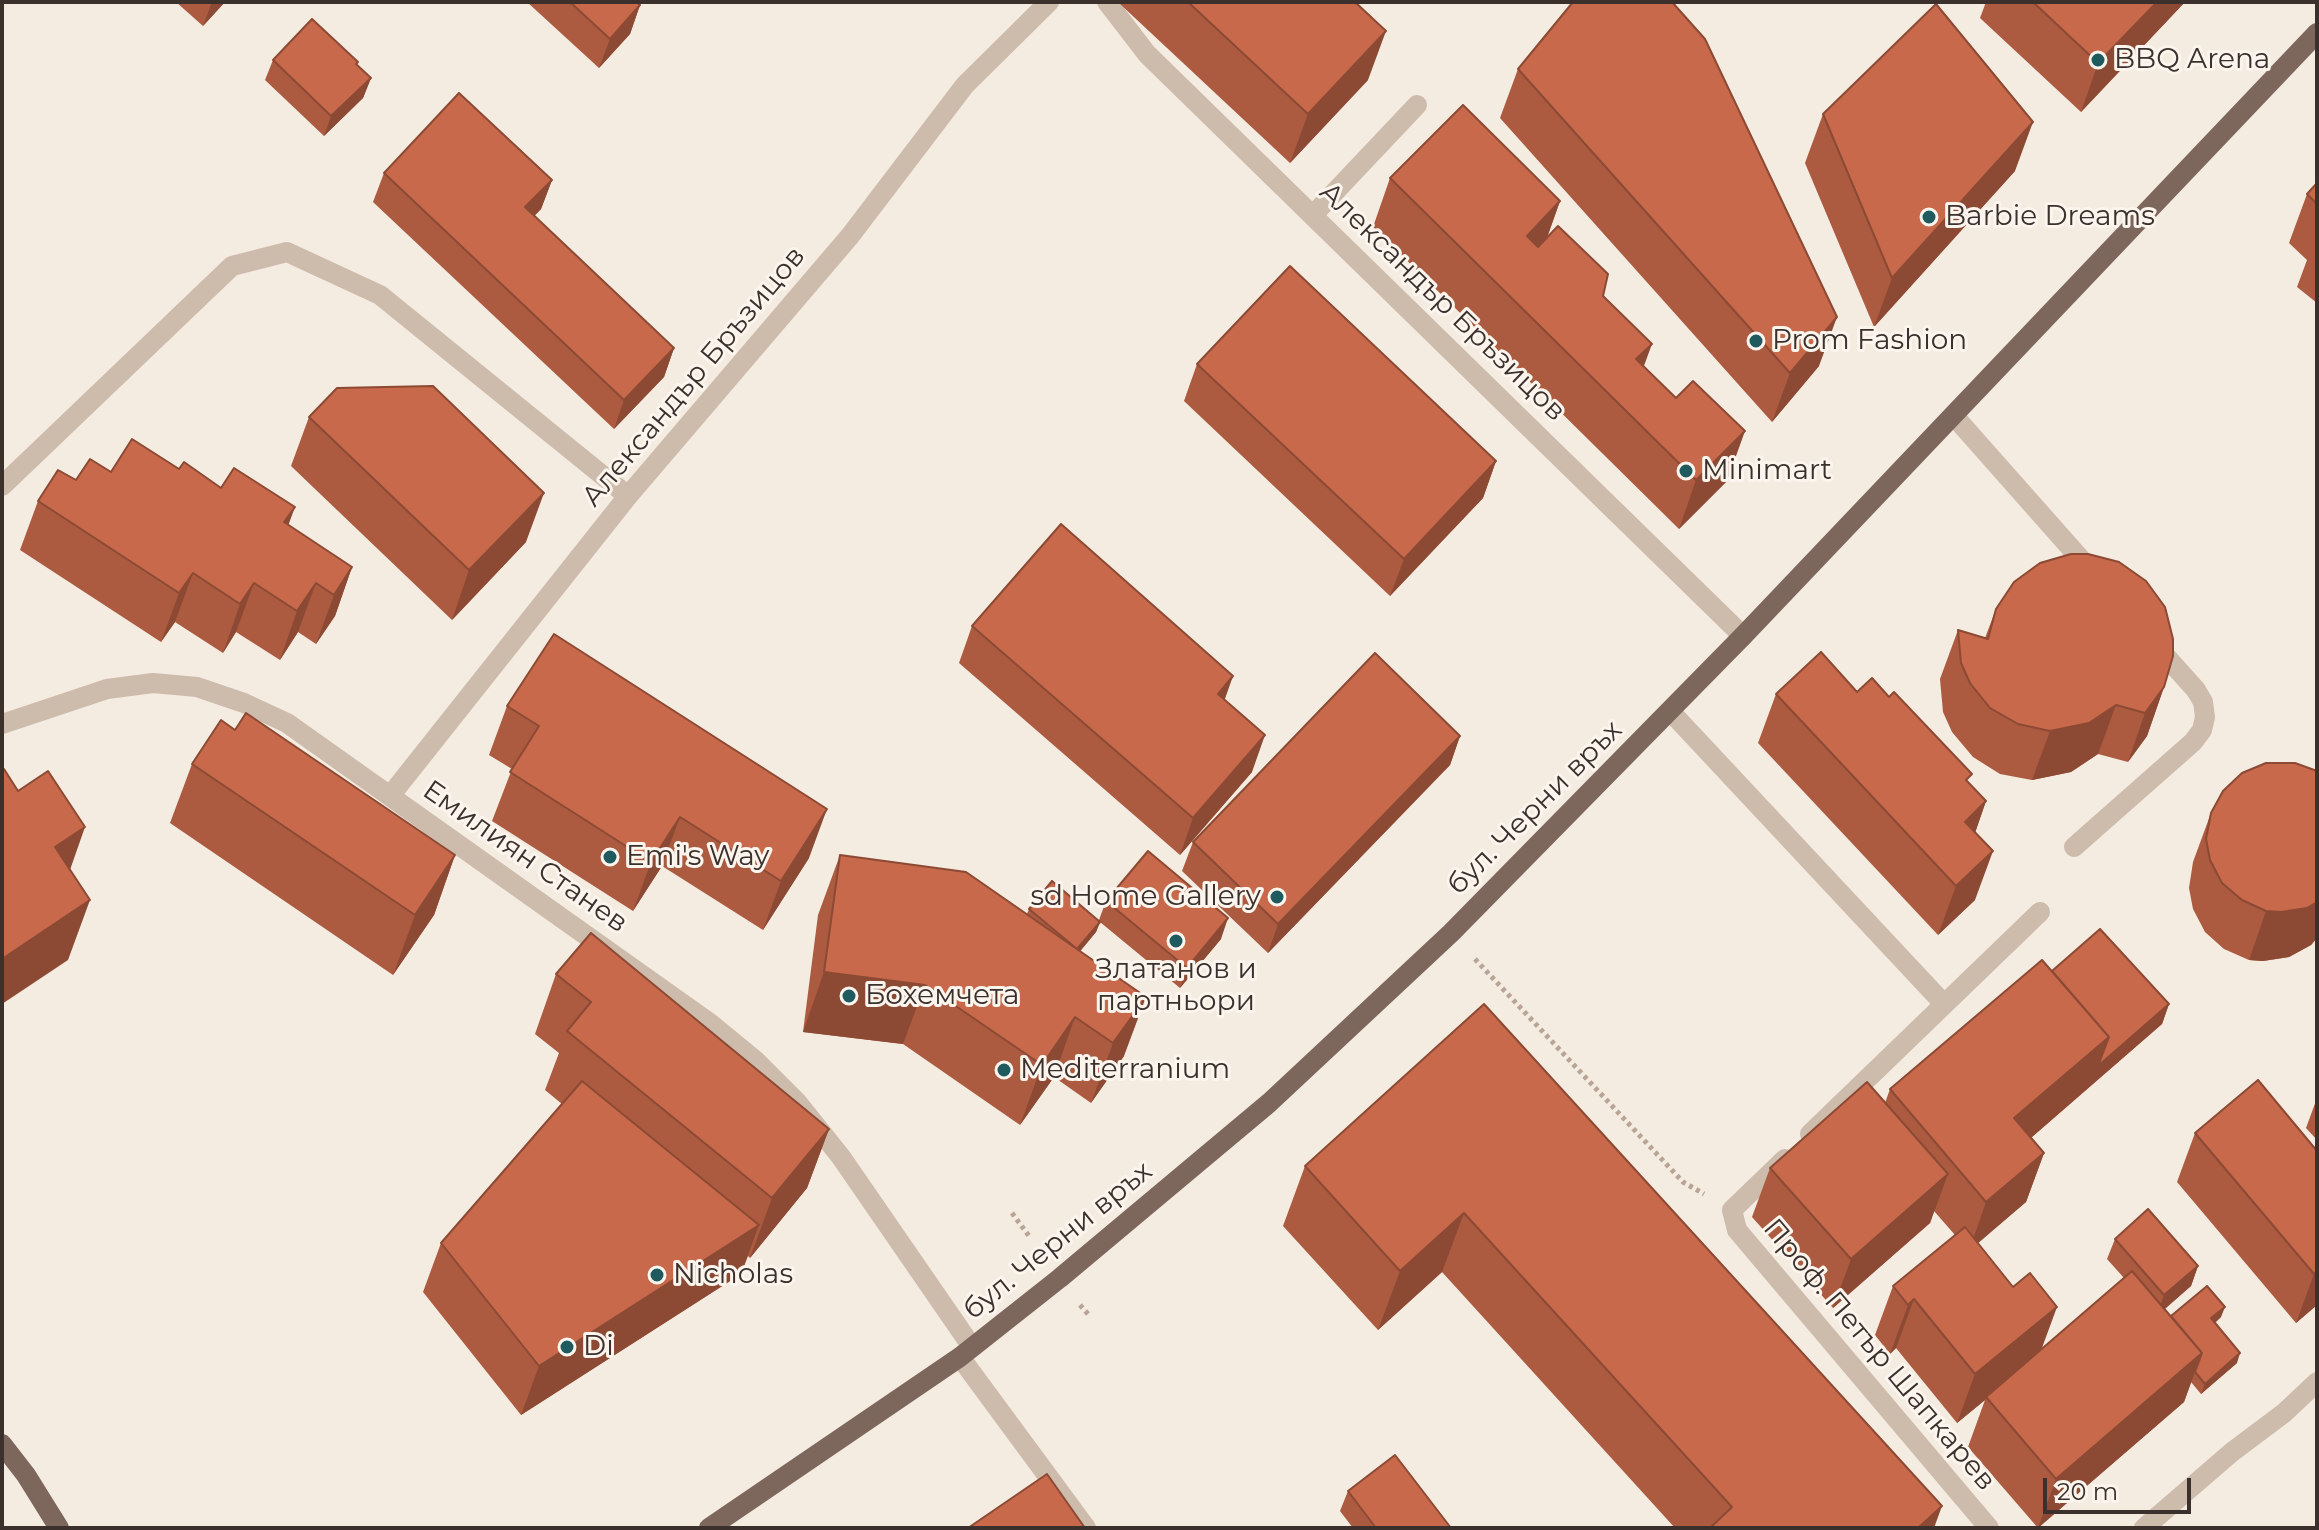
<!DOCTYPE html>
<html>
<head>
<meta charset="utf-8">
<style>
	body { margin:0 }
	#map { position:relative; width:2319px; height:1530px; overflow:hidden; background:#f4ebe1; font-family:Montserrat,sans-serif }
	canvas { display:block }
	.frame { position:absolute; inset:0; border:4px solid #3b302b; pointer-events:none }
	.scale { position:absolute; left:2043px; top:1478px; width:148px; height:36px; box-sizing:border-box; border:4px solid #3b302b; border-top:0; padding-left:10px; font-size:24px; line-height:28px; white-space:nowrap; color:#3b302b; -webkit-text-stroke:6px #fbf5ee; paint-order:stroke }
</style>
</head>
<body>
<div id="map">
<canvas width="2319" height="1530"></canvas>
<div class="frame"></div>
<div class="scale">20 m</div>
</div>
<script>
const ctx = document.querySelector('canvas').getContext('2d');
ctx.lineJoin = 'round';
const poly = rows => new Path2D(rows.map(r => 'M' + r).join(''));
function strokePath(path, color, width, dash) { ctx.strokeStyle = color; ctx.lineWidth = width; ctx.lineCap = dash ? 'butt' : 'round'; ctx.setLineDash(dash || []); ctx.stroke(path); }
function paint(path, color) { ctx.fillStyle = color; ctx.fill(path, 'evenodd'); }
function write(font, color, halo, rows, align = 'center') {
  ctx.font = font + ' Montserrat,sans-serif'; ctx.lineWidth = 6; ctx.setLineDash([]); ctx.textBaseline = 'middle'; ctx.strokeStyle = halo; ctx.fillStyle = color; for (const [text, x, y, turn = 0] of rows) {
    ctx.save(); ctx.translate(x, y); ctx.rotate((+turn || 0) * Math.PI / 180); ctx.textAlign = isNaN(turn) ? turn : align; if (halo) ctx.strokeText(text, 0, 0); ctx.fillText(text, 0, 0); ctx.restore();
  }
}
const path = poly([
	[1475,959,1683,1182,1704,1194],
	[1012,1213,1029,1236],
	[1080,1305,1088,1314]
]);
const minor = poly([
	[1107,2,1147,54,1743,636],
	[1313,215,1417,105],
	[1954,416,2093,573],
	[2,486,232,266,287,252,380,295,628,496],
	[1670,711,1944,1004],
	[2,724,107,689,153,683,197,687,244,703,287,723,711,1024,756,1061,797,1102,841,1157,972,1347],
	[390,796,628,496,850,236,965,85,1049,2],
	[2074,847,2193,742,2202,730,2205,717,2203,702,2196,690,2153,642],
	[1810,1134,2040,912],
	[1785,1159,1732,1210,1737,1230,1989,1528],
	[960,1357,1086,1528],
	[2144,1528,2232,1452,2284,1413,2317,1382]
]);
const major = poly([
	[2,1444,26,1475,59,1528],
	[709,1528,960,1357,1060,1278,1269,1103,1451,933,1743,636,2317,33]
]);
const wall = poly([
	[176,2,225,2,203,26],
	[527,2,637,2,640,5,630,34,599,68],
	[1121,2,1355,2,1368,80,1290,163,1120,4],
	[1986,2,2185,2,2081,112,1980,18],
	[273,60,357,65,371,78,363,98,324,136,265,80],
	[1518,69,1819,366,1772,422,1500,118],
	[1823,114,2015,171,1874,327,1805,163],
	[384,173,552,180,541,209,534,216,674,348,664,377,614,429,373,202],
	[1390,178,1560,201,1547,238,1603,296,1644,366,1676,398,1727,481,1679,529,1373,227],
	[2317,183,2317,303,2297,287,2307,260,2289,243,2307,194],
	[1197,364,1496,461,1483,498,1390,596,1184,401],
	[309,417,526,542,452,620,291,466],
	[179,469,221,488,288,525,352,567,335,616,316,644,298,632,280,660,236,632,223,653,175,622,161,642,20,550,38,501,76,480,111,472],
	[1996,609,2164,687,2147,736,2128,762,2098,754,2071,772,2032,780,2000,774,1973,757,1952,732,1943,712,1940,679,1958,630,1985,638],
	[972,626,1225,700,1252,772,1180,855,959,663],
	[1857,692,1969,783,1986,801,1975,833,1975,900,1938,935,1758,743,1776,694],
	[507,706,809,858,763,930,662,866,633,911,492,821,512,769,489,755],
	[1460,736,1450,765,1268,953,1182,871,1193,842],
	[192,764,455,855,434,915,393,975,170,823],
	[2317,771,2317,938,2311,945,2289,957,2263,961,2249,960,2224,949,2205,932,2193,909,2189,888,2193,862,2211,813],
	[840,855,1027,914,1029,909,1099,920,1106,901,1221,939,1180,988,1100,922,1096,932,1080,951,1124,1056,1091,1103,1054,1077,1020,1125,903,1044,803,1032,818,915],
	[2052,971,2169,1004,2162,1024,2031,1138,2044,1153,2026,1202,1977,1243,2042,1349,2124,1278,2107,1259,2115,1239,2198,1266,2191,1286,2164,1309,2171,1316,2221,1317,2215,1323,2237,1363,2201,1394,2191,1382,2184,1402,2038,1528,1968,1447,1985,1400,1957,1423,1896,1348,1890,1354,1875,1335,1893,1286,1955,1235,1934,1211,1930,1223,1833,1308,1752,1217,1770,1168,1885,1103,1890,1089],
	[556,974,829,1129,807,1188,750,1258,748,1256,741,1274,521,1415,423,1292,441,1243,562,1104,545,1090,559,1053,535,1034],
	[1484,1004,1934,1528,1675,1528,1442,1272,1378,1330,1283,1226,1305,1166],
	[2317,1098,2317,1140,2306,1128],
	[2195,1133,2317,1151,2317,1305,2296,1323,2177,1182],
	[1348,1491,1451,1528,1353,1528,1340,1511]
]);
const shadedWall = poly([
	[212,2,225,2,203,26],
	[2157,2,2185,2,2081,112,2098,63],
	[640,5,630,34,599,68,610,39],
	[1386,31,1368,80,1290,163,1308,114],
	[371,78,363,98,324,136,331,116],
	[2033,122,2015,171,1874,327,1892,278],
	[552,180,541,209,515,236,525,207],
	[1560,201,1542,251,1527,236],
	[1837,317,1819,366,1772,422,1790,373],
	[1652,344,1634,393,1636,359],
	[674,348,664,377,614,429,624,400],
	[1745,431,1727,481,1679,529,1696,480],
	[1496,461,1483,498,1390,596,1404,559],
	[544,493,526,542,452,620,469,570],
	[295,507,277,556,284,522],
	[352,567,335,616,316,644,334,595],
	[193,573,175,622,161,642,179,593],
	[254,583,236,632,223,653,240,604],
	[316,583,298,632,280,660,297,611],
	[1233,676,1220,713,1218,694],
	[2164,687,2147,736,2128,762,2145,713],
	[2116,705,2098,754,2071,772,2032,780,2050,731],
	[1265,735,1252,772,1180,855,1193,818],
	[1460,736,1450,765,1268,953,1278,924],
	[1986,801,1969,850,1965,822],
	[827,809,809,858,763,930,781,881],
	[680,817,662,866,633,911,651,862],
	[85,827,64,887,55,847],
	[1993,851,1975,900,1938,935,1956,886],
	[455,855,434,915,393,975,415,915],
	[90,900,68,960,2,1004,2,959],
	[2317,902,2317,938,2311,945,2289,957,2263,961,2249,960,2266,911],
	[1228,918,1221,939,1180,988,1187,968],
	[1100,922,1096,932,1073,960,1077,950],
	[824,972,925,985,903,1044,803,1032],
	[1146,997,1124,1056,1091,1103,1113,1043],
	[2169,1004,2162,1024,1996,1168,2014,1118,2109,1037],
	[1075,1017,1054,1077,1020,1125,1042,1065],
	[829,1129,807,1188,750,1258,772,1198],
	[2044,1153,2026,1202,1969,1251,1986,1202],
	[1948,1174,1930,1223,1833,1308,1851,1259],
	[1464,1213,1442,1272,1378,1330,1400,1271],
	[759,1225,741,1274,521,1415,539,1366],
	[2198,1266,2191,1286,2157,1316,2164,1295],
	[2317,1271,2317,1305,2296,1323,2314,1274],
	[1914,1299,1896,1348,1890,1354,1908,1305],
	[2057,1307,2039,1356,1986,1397,1985,1400,1957,1423,1975,1374],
	[2225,1307,2221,1317,2207,1329,2211,1318],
	[2202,1353,2184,1402,2038,1528,2056,1479],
	[2240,1353,2237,1363,2201,1394,2205,1384],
	[1942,1506,1934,1528,1918,1528]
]);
const building = poly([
	[570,2,637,2,640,5,610,39,570,2],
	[1188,2,1355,2,1386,31,1308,114,1188,2],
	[1573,2,1672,2,1705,39,1837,317,1790,373,1518,69,1573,2],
	[2033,2,2157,2,2098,63,2033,2],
	[1936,4,2033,122,1892,278,1823,114,1936,4],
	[312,19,358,62,356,64,371,78,331,116,273,60,312,19],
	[459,93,552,180,525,207,674,348,624,400,384,173,459,93],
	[1463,105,1560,201,1527,236,1538,247,1558,226,1608,274,1603,296,1652,344,1636,359,1676,398,1693,381,1745,431,1696,480,1390,178,1463,105],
	[2317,183,2317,204,2307,194,2317,183],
	[1290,266,1496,461,1404,559,1197,364,1290,266],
	[433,386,544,493,469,570,309,417,337,388,433,386],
	[132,439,179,469,184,462,221,488,234,468,295,507,284,522,352,567,334,595,316,583,297,611,254,583,240,604,193,573,179,593,38,501,58,470,76,480,90,459,111,472,132,439],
	[1061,524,1233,676,1218,694,1265,735,1193,818,972,626,1061,524],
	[2071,554,2088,554,2119,562,2146,581,2165,607,2173,639,2173,656,2164,687,2145,713,2116,705,2089,723,2050,731,2018,724,1990,708,1970,683,1961,663,1958,630,1988,639,1996,609,2014,582,2040,563,2071,554],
	[554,634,827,809,781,881,680,817,651,862,510,772,539,726,507,706,554,634],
	[1821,652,1857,692,1872,678,1889,697,1894,692,1972,774,1966,780,1986,801,1965,822,1993,851,1956,886,1776,694,1821,652],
	[1375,653,1460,736,1278,924,1193,842,1375,653],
	[246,713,455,855,415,915,192,764,221,720,235,730,246,713],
	[2266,763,2295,763,2317,771,2317,902,2307,908,2281,912,2266,911,2242,900,2222,883,2210,860,2206,839,2211,813,2223,791,2242,773,2266,763],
	[4,769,18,791,48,771,85,827,55,847,90,900,2,959,2,770,4,769],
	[1148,851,1228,918,1187,968,1106,901,1148,851],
	[840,855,966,872,1146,997,1113,1043,1075,1017,1042,1065,925,985,824,972,840,855],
	[1052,881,1100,922,1077,949,1029,909,1052,881],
	[2100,929,2169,1004,2098,1066,2109,1037,2052,971,2100,929],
	[591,933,829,1129,772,1198,567,1031,591,1002,556,974,591,933],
	[2042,960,2109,1037,2014,1118,2044,1153,1986,1202,1890,1089,2042,960],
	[1484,1004,1942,1506,1918,1528,1710,1528,1732,1507,1464,1213,1400,1271,1305,1166,1484,1004],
	[2258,1080,2317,1151,2317,1271,2314,1274,2195,1133,2258,1080],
	[582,1081,759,1225,539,1366,441,1243,582,1081],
	[1867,1082,1948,1174,1851,1259,1770,1168,1867,1082],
	[2148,1209,2198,1266,2164,1295,2115,1239,2148,1209],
	[1965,1227,2013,1287,2030,1273,2057,1307,1975,1374,1914,1299,1908,1305,1893,1286,1965,1227],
	[2132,1271,2202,1353,2056,1479,1986,1397,2132,1271],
	[2207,1286,2225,1307,2211,1318,2240,1353,2205,1384,2195,1372,2202,1353,2171,1316,2207,1286],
	[1395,1455,1451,1528,1376,1528,1348,1491,1395,1455],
	[1047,1474,1085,1528,968,1528,1047,1474]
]);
const markers = [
	[2098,60,8,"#1f5a5e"],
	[1929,217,8,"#1f5a5e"],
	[1756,341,8,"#1f5a5e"],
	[1686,471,8,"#1f5a5e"],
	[610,857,8,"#1f5a5e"],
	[1277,897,8,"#1f5a5e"],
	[1176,941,8,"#1f5a5e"],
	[849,996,8,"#1f5a5e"],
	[1004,1070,8,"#1f5a5e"],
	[657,1275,8,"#1f5a5e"],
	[567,1347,8,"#1f5a5e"]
];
const poiNames = [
	["BBQ Arena",2114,60],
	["Barbie Dreams",1945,217],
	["Prom Fashion",1772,341],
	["Minimart",1702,471],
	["Emi's Way",626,857],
	["sd Home Gallery",1261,897,"right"],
	["Златанов и",1176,970,"center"],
	["партньори",1176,1002,"center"],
	["Бохемчета",865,996],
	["Mediterranium",1020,1070],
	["Nicholas",673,1275],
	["Di",583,1347]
];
const streetNames = [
	["Александър Бръзицов",1442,302,44],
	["Александър Бръзицов",694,377,-50],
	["бул. Черни връх",1535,808,-45],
	["Емилиян Станев",525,857,35],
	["бул. Черни връх",1058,1241,-39],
	["Проф. Петър Шапкарев",1879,1355,50]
];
strokePath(path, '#b9a596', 5, [4, 4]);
strokePath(minor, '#cdbbac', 20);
strokePath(major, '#7d675c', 20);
paint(wall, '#ac5a40');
paint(shadedWall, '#8c4a34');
paint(building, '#c8694b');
strokePath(building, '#8c4a34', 2);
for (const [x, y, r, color] of markers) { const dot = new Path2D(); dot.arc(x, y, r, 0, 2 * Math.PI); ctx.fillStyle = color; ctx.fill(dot); strokePath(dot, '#fbf5ee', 3); }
write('28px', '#3b302b', '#fbf5ee', poiNames, 'left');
write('28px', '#3b302b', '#fbf5ee', streetNames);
</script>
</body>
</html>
